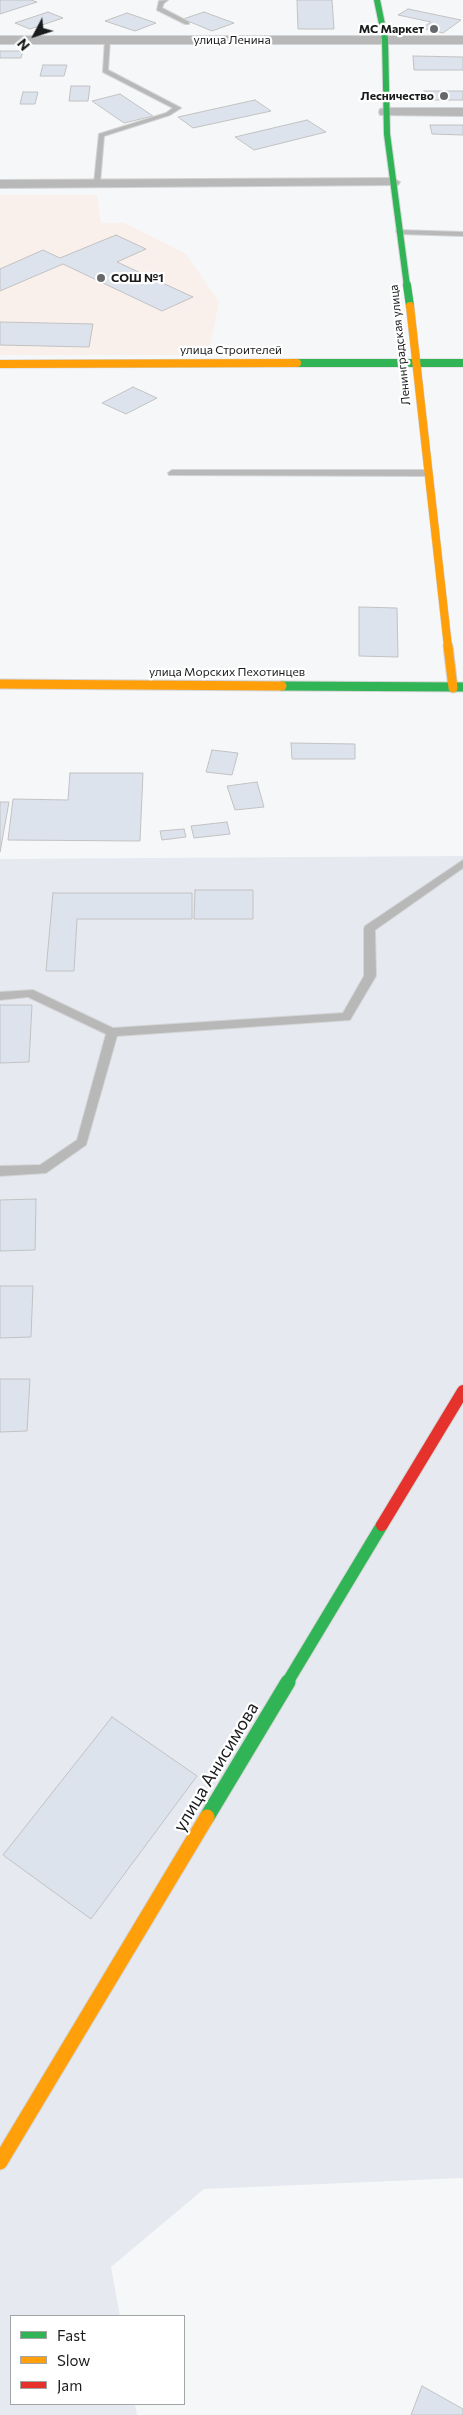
<!DOCTYPE html>
<html>
<head>
<meta charset="utf-8">
<style>
	body { margin:0 }
	#map { position:relative; width:463px; height:2415px; overflow:hidden; background:#f6f7f8; font-family:Commissioner,sans-serif }
	canvas { display:block }
	.legend { position:absolute; left:10px; top:2315px; width:175px; height:90px; box-sizing:border-box; background:#fff; border:1px solid #a3a4a4; margin:0; padding:6px 9px; list-style:none; font-size:15px; color:#1a1b1c }
	.legend li { display:flex; align-items:center; gap:10px; height:25px }
	.legend b { width:25px; border:1px solid #a3a4a4 }
	.north { position:absolute; left:10px; top:10px; width:50px; height:50px; -webkit-text-stroke:4px #fff; paint-order:stroke; rotate:230deg; font-size:14px; font-weight:700; line-height:20px; text-align:center; color:#1a1b1c }
	.north::after { content:''; display:block; margin:auto; width:18px; height:22px; background:#1a1b1c; clip-path:polygon(50% 0,100% 100%,50% 72%,0 100%) }
</style>
</head>
<body>
<div id="map">
<canvas width="463" height="2415"></canvas>
<ul class="legend">
<li><b style="height:6px;background:#30b455"></b>Fast</li>
<li><b style="height:6px;background:#ff9f0a"></b>Slow</li>
<li><b style="height:6px;background:#e5322d"></b>Jam</li>
</ul>
<div class="north">N</div>
</div>
<script>
const ctx = document.querySelector('canvas').getContext('2d');
ctx.lineJoin = 'round';
function paint(path, color) { ctx.fillStyle = color; ctx.fill(path, 'evenodd'); }
const poly = rows => new Path2D(rows.map(r => 'M' + r).join(''));
function strokePath(path, color, width, dash) { ctx.strokeStyle = color; ctx.lineWidth = width; ctx.lineCap = dash ? 'butt' : 'round'; ctx.setLineDash(dash || []); ctx.stroke(path); }
function write(font, color, halo, rows, align = 'center') {
  ctx.font = font + ' Commissioner,sans-serif'; ctx.lineWidth = 4.5; ctx.setLineDash([]); ctx.textBaseline = 'middle'; ctx.strokeStyle = halo; ctx.fillStyle = color; for (const [text, x, y, turn = 0] of rows) {
    ctx.save(); ctx.translate(x, y); ctx.rotate((+turn || 0) * Math.PI / 180); ctx.textAlign = isNaN(turn) ? turn : align; if (halo) ctx.strokeText(text, 0, 0); ctx.fillText(text, 0, 0); ctx.restore();
  }
}
const built = poly([
	[463,856,463,2178,204,2189,111,2267,120,2316,11,2316,11,2404,135,2404,137,2415,0,2415,0,859]
]);
const education = poly([
	[0,195,97,195,101,223,124,223,186,254,219,302,208,355,0,355]
]);
const building = poly([
	[0,0,31,0,37,2,0,14,0,0],
	[297,0,332,0,334,29,298,29,297,0],
	[408,9,461,20,443,33,422,28,431,22,398,15,408,9],
	[48,12,63,18,30,29,15,23,48,12],
	[204,12,234,23,212,31,183,19,204,12],
	[127,13,156,23,135,31,105,21,127,13],
	[0,51,23,51,21,58,0,58,0,51],
	[413,56,463,57,463,70,414,70,413,56],
	[43,65,67,65,64,76,40,76,43,65],
	[71,86,90,86,88,101,69,101,71,86],
	[424,91,463,91,463,100,425,100,424,91],
	[23,92,38,92,35,104,20,104,23,92],
	[120,94,153,116,124,123,92,101,120,94],
	[255,100,271,111,193,128,178,117,255,100],
	[307,120,326,132,254,150,235,137,307,120],
	[430,125,463,125,463,135,432,134,430,125],
	[116,235,146,249,117,262,193,297,162,311,63,264,0,291,0,269,43,250,60,258,116,235],
	[0,322,93,324,89,347,0,345,0,322],
	[133,387,157,398,126,414,102,403,133,387],
	[359,607,397,608,398,657,359,656,359,607],
	[291,743,355,744,355,759,292,759,291,743],
	[212,750,238,753,232,775,206,772,212,750],
	[70,773,143,773,140,841,8,840,13,799,68,800,70,773],
	[257,782,264,807,235,810,227,786,257,782],
	[0,802,9,802,0,852,0,802],
	[227,822,230,834,194,838,191,826,227,822],
	[184,829,186,837,162,840,160,831,184,829],
	[195,890,253,890,253,919,194,919,195,890],
	[53,893,192,893,192,919,77,919,74,971,46,971,53,893],
	[0,1005,32,1005,29,1062,0,1063,0,1005],
	[36,1199,35,1250,0,1251,0,1200,36,1199],
	[0,1286,33,1286,31,1337,0,1338,0,1286],
	[0,1379,30,1379,27,1431,0,1432,0,1379],
	[112,1717,197,1776,91,1919,3,1855,112,1717],
	[422,2386,463,2409,463,2415,411,2415,422,2386]
]);
const lane = poly([
	[168,0,164,3,162,8,189,22,189,24,185,24,157,10,159,1,168,0],
	[105,39,110,40,108,70,181,108,170,115,104,136,100,183,97,185,94,183,99,134,166,113,173,108,103,72,105,39],
	[397,230,463,232,463,236,400,234,396,232,397,230],
	[172,470,428,470,432,473,428,476,169,475,168,473,172,470],
	[463,860,463,868,375,930,376,976,350,1020,117,1036,86,1145,46,1173,0,1176,0,1166,40,1165,77,1140,106,1034,28,997,0,1000,0,992,33,990,113,1028,343,1013,364,976,364,929,365,926,463,860]
]);
const street = poly([
	[0,36,463,36,463,44,0,44,0,36],
	[385,108,463,108,463,116,380,115,379,112,380,109,385,108],
	[393,178,400,182,398,185,0,188,0,180,393,178]
]);
const fastFar4 = poly([
	[377,0,385,39,387,134,407,286]
]);
const fastFar3 = poly([
	[407,285,410,306],
	[297,363,463,363]
]);
const fastFar2 = poly([
	[282,686,463,687]
]);
const fastFar1 = poly([
	[287,1683,382,1525]
]);
const fast = poly([
	[207,1817,288,1682]
]);
const slowFar2 = poly([
	[410,306,448,647],
	[0,364,297,363]
]);
const slowFar1 = poly([
	[448,646,453,688],
	[0,684,282,686]
]);
const slow = poly([
	[0,2162,207,1817]
]);
const jam = poly([
	[382,1525,463,1391]
]);
const markers = [
	[434,29,5,"#676869"],
	[444,96,5,"#676869"],
	[101,278,5,"#676869"]
];
const farPoinames = [
	["МС Маркет",424,29],
	["Лесничество",434,96],
	["СОШ №1",111,278,"left"]
];
const farStreetnames = [
	["улица Ленина",232,40],
	["Ленинградская улица",400,345,-96],
	["улица Строителей",231,350],
	["улица Морских Пехотинцев",227,672]
];
const nearStreetnames = [
	["улица Анисимова",216,1767,-59]
];
paint(built, '#e6eaf0');
paint(education, '#f9efeb');
paint(building, '#dde3ec');
strokePath(building, '#c2c2c3', 1);
strokePath(lane, '#d3d4d5', 2);
strokePath(street, '#d3d4d5', 2);
strokePath(fastFar4, '#d3d4d5', 8);
strokePath(fastFar3, '#d3d4d5', 9);
strokePath(fastFar2, '#d3d4d5', 11);
strokePath(fastFar1, '#d3d4d5', 14);
strokePath(fast, '#d3d4d5', 17);
strokePath(slowFar2, '#d3d4d5', 9);
strokePath(slowFar1, '#d3d4d5', 11);
strokePath(slow, '#d3d4d5', 17);
strokePath(jam, '#d3d4d5', 14);
paint(lane, '#b9b8b8');
paint(street, '#b9b8b8');
strokePath(fastFar4, '#30b455', 6);
strokePath(fastFar3, '#30b455', 8);
strokePath(fastFar2, '#30b455', 9);
strokePath(fastFar1, '#30b455', 12);
strokePath(fast, '#30b455', 15);
strokePath(slowFar2, '#ff9f0a', 8);
strokePath(slowFar1, '#ff9f0a', 9);
strokePath(slow, '#ff9f0a', 15);
strokePath(jam, '#e5322d', 12);
for (const [x, y, r, color] of markers) { const dot = new Path2D(); dot.arc(x, y, r, 0, 2 * Math.PI); ctx.fillStyle = color; ctx.fill(dot); strokePath(dot, '#fff', 2); }
write('bold 12px', '#1a1b1c', '#fff', farPoinames, 'right');
write('12px', '#1a1b1c', '#fff', farStreetnames);
write('18px', '#1a1b1c', '#fff', nearStreetnames);
</script>
</body>
</html>
